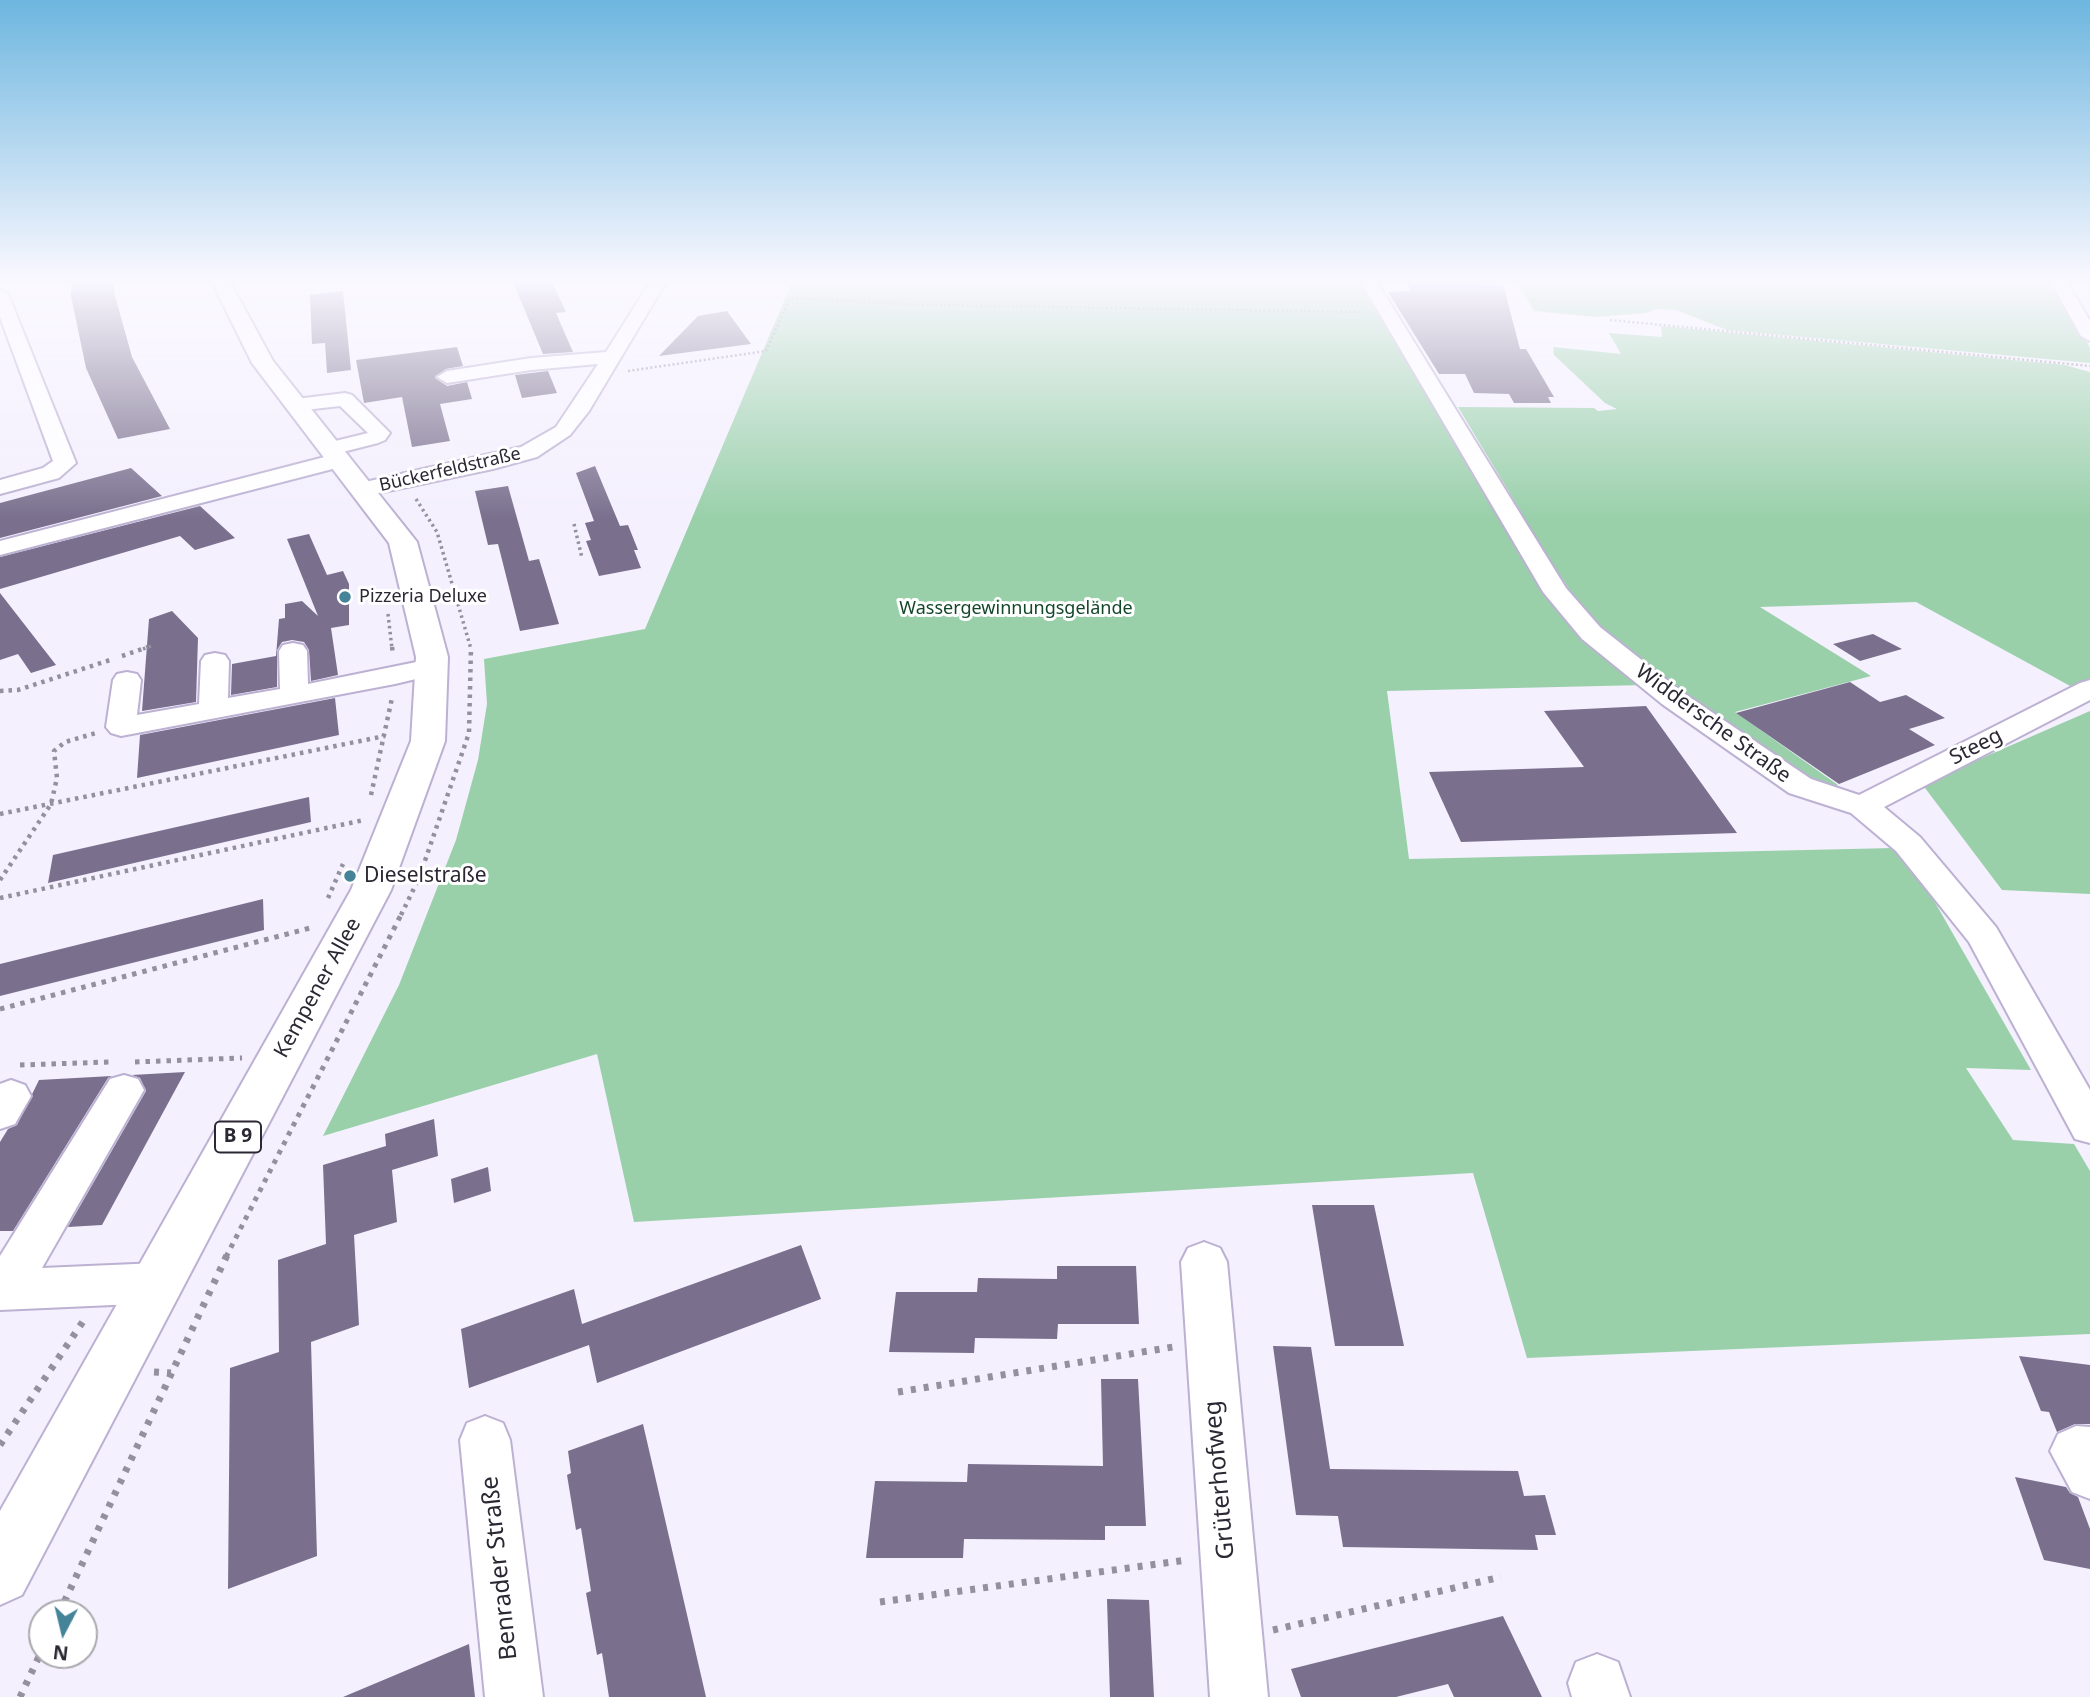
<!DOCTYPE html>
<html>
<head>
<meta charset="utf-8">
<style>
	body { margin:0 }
	#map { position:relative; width:2090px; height:1697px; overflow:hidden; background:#f4f0fe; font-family:"Noto Sans",sans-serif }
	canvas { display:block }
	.north { position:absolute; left:28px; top:1599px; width:70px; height:70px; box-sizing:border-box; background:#fff; border:2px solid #aaa9ad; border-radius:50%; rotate:187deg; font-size:19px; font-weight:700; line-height:28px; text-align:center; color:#2b2733 }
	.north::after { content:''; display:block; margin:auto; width:24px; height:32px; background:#448398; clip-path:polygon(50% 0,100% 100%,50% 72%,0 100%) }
</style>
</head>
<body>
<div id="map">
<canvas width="2090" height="1697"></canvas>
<div class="north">N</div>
</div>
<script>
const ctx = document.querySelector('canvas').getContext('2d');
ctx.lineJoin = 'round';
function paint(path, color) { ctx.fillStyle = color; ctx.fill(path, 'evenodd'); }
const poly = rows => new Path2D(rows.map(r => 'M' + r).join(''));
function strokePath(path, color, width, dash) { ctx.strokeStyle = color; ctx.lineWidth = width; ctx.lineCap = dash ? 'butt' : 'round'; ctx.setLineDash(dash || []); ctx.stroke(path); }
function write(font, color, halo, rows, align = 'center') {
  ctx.font = font + ' "Noto Sans",sans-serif'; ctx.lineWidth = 6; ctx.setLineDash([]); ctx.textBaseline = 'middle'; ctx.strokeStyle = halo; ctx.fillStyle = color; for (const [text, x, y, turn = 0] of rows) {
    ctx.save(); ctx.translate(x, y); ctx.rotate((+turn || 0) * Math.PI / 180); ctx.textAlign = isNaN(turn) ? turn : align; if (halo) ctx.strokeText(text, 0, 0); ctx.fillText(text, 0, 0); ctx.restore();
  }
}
const green = poly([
	[792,282,1364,282,1541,584,1644,685,1387,691,1409,859,1894,848,1925,885,2031,1070,1966,1068,2013,1140,2074,1144,2090,1171,2090,1334,1527,1358,1473,1173,634,1222,597,1054,323,1136,399,985,456,840,478,760,487,704,484,659,645,629],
	[1516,282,2053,282,2069,306,2090,348,2090,363,1727,330,1676,310,1657,309,1646,313,1596,317,1534,311],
	[1661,326,2065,365,2090,372,2090,678,2072,687,1916,602,1760,607,1871,676,1735,712,1838,785,1826,791,1715,719,1606,632,1569,589,1545,552,1458,407,1594,408,1598,411,1617,409,1605,403,1554,355,1553,347,1621,354,1609,333,1662,337],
	[2090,711,2090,894,2002,890,1922,784]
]);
const building = poly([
	[72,282,114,282,114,292,132,357,170,429,118,439,86,368,71,296],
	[513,282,552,282,566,312,556,313,573,352,543,354],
	[1407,283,1503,284,1520,349,1526,349,1554,397,1548,397,1551,403,1514,403,1509,394,1474,393,1465,374,1439,374,1388,292,1411,291],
	[343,291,351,370,327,373,325,343,312,344,310,295],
	[727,311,751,344,659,356,698,316],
	[457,347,463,366,446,369,435,378,447,386,467,382,472,399,440,404,450,441,412,447,402,397,364,403,356,360],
	[548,371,557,393,522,398,515,375],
	[595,466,620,526,628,525,638,550,634,550,641,568,599,576,586,541,591,540,585,523,594,521,576,473],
	[131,468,162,496,0,538,0,503],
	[508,486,529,561,539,559,559,624,520,631,498,544,488,545,475,491],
	[200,506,235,538,195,550,180,536,0,589,0,557],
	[309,534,327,575,343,571,349,584,349,625,331,628,338,675,311,681,309,650,304,642,292,640,282,642,277,650,277,687,231,695,232,664,276,656,279,619,285,618,285,604,302,601,318,616,287,539],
	[0,593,56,665,31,673,18,654,0,660],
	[172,611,198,638,196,702,142,711,149,619],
	[1873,634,1902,649,1860,661,1833,644],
	[1850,682,1880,702,1906,695,1945,718,1909,729,1935,745,1839,784,1736,713],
	[335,698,339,735,137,778,140,735],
	[1646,706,1737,833,1461,842,1429,772,1584,767,1544,711],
	[309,797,311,822,48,883,53,855],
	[263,899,264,930,0,996,0,964],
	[185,1072,102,1225,68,1227,146,1091,140,1078,132,1075],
	[112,1076,108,1078,13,1231,0,1231,0,1142,8,1129,17,1125,39,1080],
	[434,1119,438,1156,392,1170,397,1222,354,1235,359,1325,311,1342,317,1556,228,1589,230,1368,279,1352,278,1260,326,1244,323,1165,386,1146,385,1134],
	[488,1167,491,1191,454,1203,451,1179],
	[1312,1205,1374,1205,1404,1346,1335,1346],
	[801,1245,821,1299,597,1383,589,1345,469,1388,461,1329,574,1289,582,1324],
	[1057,1266,1136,1266,1139,1324,1058,1324,1057,1339,975,1338,974,1353,889,1352,896,1292,977,1292,978,1278,1057,1279],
	[1273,1346,1311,1347,1330,1469,1518,1471,1524,1496,1545,1495,1556,1535,1535,1535,1538,1550,1343,1547,1338,1516,1296,1515],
	[2019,1356,2090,1365,2090,1424,2075,1424,2057,1432,2049,1412,2041,1411],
	[1101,1379,1138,1379,1146,1526,1105,1526,1105,1540,964,1539,963,1558,866,1558,875,1481,967,1482,968,1464,1103,1466],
	[643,1424,706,1697,609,1697,602,1653,597,1655,586,1593,591,1591,581,1528,576,1530,567,1475,571,1473,568,1451],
	[2015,1477,2066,1487,2070,1493,2078,1497,2090,1529,2090,1569,2044,1560],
	[1107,1599,1149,1600,1154,1697,1110,1697],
	[1503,1616,1542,1697,1454,1697,1448,1684,1396,1697,1301,1697,1291,1669],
	[469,1644,475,1697,343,1697]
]);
const pathFar4 = poly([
	[1610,320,2090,366],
	[628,371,766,351,789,300,797,298,923,305,1362,312]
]);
const pathFar3 = poly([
	[416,499,437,532,471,649],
	[574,524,582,558],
	[388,614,392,649],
	[143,649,154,645]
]);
const pathFar2 = poly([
	[392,647,393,654],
	[122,656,148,647],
	[0,691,18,690,110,660],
	[371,795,392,698],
	[0,814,385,736],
	[0,880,51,804,57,778,54,751,65,742,96,733],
	[0,898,364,820],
	[328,898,343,864],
	[401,915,419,878,469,733,471,647]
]);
const pathFar1 = poly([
	[0,1009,314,927],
	[135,1062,242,1058],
	[20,1065,109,1062],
	[226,1257,402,913]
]);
const path = poly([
	[154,1372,171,1373],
	[898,1392,1173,1347],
	[0,1445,84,1320],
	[880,1602,1187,1560],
	[59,1613,227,1255],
	[1273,1630,1501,1577],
	[20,1697,42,1650]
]);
const minor = poly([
	[650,282,666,282,589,411,570,435,537,457,493,469,364,496,356,494,353,489,356,484,521,447,556,427,598,364,531,370,447,383,437,377,447,371,531,358,606,352,650,282],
	[1361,282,1377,282,1566,588,1600,627,1682,692,1811,779,1859,795,2080,683,2090,680,2090,700,1884,807,1920,837,1996,927,2090,1090,2090,1143,2075,1139,1969,942,1896,851,1851,813,1789,793,1662,704,1582,639,1543,592,1361,282],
	[2051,282,2067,282,2090,321,2090,341,2081,336,2051,282],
	[0,289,8,294,76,463,59,478,0,494,0,480,43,468,53,461,0,317,0,289],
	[345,393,352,395,390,433,385,440,378,443,331,455,323,454,320,449,323,444,368,433,340,406,296,411,289,409,286,405,289,401,296,399,345,393],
	[340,453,348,455,351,460,348,465,0,555,0,541,340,453],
	[293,643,303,645,307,651,308,684,431,659,441,661,445,667,441,673,395,684,121,736,111,733,106,727,113,680,117,674,127,672,137,674,141,680,137,715,199,704,201,661,205,655,215,653,225,655,229,661,228,698,280,689,279,651,283,645,293,643],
	[124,1075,138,1079,144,1090,42,1268,158,1263,174,1269,181,1283,174,1297,158,1303,0,1310,0,1256,110,1079,124,1075],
	[11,1080,25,1085,31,1096,15,1124,0,1129,0,1084,11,1080],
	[1204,1242,1220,1248,1227,1262,1268,1697,1210,1697,1181,1262,1188,1248,1204,1242],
	[485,1416,503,1423,510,1440,543,1697,485,1697,460,1440,467,1423,485,1416],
	[2076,1426,2090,1427,2090,1499,2072,1492,2050,1451,2058,1434,2076,1426],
	[1597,1654,1618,1662,1630,1697,1572,1697,1568,1683,1576,1662,1597,1654]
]);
const major = poly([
	[212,282,230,282,273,361,417,542,448,657,445,741,391,890,22,1595,0,1605,0,1511,351,890,411,741,416,657,389,543,252,363,212,282]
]);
const markers = [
	[345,597,7,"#448398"],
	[350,876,7,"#448398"]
];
const farStreetnames = [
	["Bückerfeldstraße",450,470,-13]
];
const farPoinames = [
	["Pizzeria Deluxe",359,597]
];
const farParknames = [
	["Wassergewinnungsgelände",1016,609]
];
const shields = [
	[238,1137,46]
];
const shieldNames = [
	["B 9",238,1137]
];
const streetNames = [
	["Widdersche Straße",1713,724,36],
	["Steeg",1976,747,-27],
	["Kempener Allee",318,988,-61]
];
const poiNames = [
	["Dieselstraße",364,876]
];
const nearStreetnames = [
	["Grüterhofweg",1220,1480,-95],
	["Benrader Straße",500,1568,-96]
];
paint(green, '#99d0aa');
paint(building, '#7a708e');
strokePath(minor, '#bcb1d2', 4);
strokePath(major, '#bcb1d2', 4);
strokePath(pathFar4, '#94909d', 2.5, [2, 2.5]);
strokePath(pathFar3, '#94909d', 3.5, [2.5, 3.5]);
strokePath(pathFar2, '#94909d', 4.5, [3.5, 5]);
strokePath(pathFar1, '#94909d', 5, [4.5, 6]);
strokePath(path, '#94909d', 7, [5, 8]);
paint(minor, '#fff');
paint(major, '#fff');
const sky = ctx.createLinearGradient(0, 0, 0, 519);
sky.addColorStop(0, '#6db6df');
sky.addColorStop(0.54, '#faf8ff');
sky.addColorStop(1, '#faf8ff00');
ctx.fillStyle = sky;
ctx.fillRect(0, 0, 2090, 519);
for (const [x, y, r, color] of markers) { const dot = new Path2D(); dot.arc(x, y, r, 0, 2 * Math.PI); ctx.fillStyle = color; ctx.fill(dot); strokePath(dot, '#fff', 2.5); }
write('18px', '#2b2733', '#fff', farStreetnames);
write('18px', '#2b2733', '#fff', farPoinames, 'left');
write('18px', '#124729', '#fff', farParknames);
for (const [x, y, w] of shields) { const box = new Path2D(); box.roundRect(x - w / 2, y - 15.5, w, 31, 5); ctx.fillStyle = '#fff'; ctx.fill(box); strokePath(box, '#2b2733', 2); }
write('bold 19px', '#2b2733', null, shieldNames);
write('21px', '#2b2733', '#fff', streetNames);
write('21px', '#2b2733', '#fff', poiNames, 'left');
write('24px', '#2b2733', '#fff', nearStreetnames);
</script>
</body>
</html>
